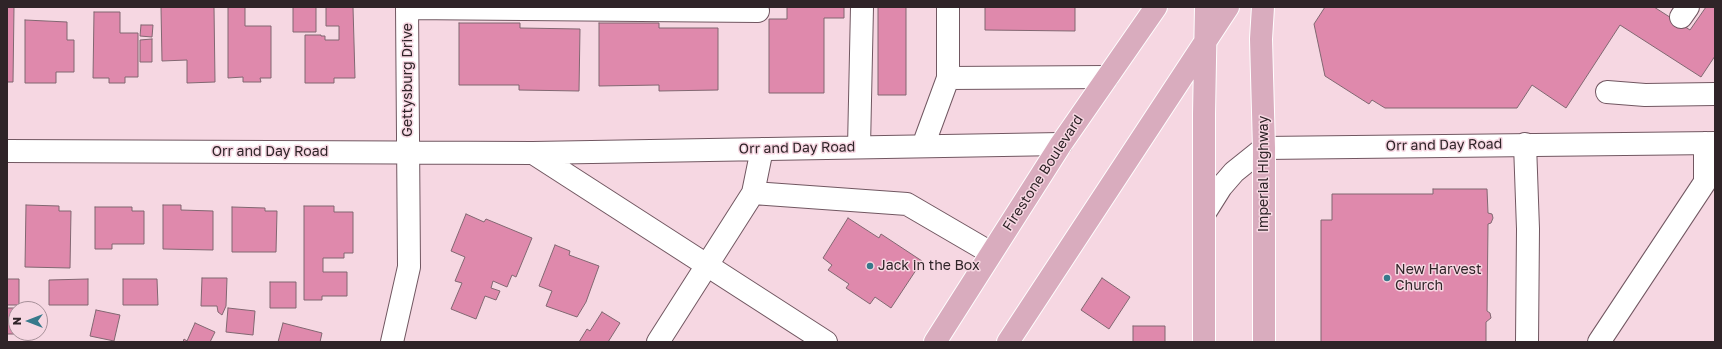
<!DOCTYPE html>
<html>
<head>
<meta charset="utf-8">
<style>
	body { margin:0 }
	#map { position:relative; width:1722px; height:349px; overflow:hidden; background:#f6d7e2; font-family:"Golos Text",sans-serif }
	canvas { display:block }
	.frame { position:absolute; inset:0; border:8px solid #2f2428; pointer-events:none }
	.north { position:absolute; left:8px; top:301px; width:40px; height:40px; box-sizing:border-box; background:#f6d7e2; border:1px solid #a68f98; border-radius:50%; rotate:270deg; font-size:11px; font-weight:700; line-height:16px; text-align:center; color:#2f2428 }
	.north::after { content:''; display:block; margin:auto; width:14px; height:18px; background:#37798b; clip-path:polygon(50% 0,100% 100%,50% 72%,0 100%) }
</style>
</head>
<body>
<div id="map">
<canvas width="1722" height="349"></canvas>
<div class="frame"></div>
<div class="north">N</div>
</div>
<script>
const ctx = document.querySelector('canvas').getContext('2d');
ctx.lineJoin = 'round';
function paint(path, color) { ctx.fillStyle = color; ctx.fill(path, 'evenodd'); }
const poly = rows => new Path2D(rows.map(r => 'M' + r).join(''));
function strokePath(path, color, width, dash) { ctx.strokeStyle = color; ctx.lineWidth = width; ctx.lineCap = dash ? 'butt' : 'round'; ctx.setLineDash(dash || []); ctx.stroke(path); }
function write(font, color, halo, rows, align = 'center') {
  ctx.font = font + ' "Golos Text",sans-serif'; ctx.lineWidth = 3; ctx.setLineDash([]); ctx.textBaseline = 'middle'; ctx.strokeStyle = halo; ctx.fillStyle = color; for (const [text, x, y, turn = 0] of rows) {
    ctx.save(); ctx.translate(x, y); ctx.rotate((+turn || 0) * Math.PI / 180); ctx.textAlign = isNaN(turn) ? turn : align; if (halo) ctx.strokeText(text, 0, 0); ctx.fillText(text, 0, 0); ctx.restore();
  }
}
const building = poly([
	[7,7,14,7,13,82,7,82,7,7],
	[161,7,214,7,215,82,187,83,187,60,162,61,161,7],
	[228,7,245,7,245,26,271,26,271,78,260,78,261,82,243,82,243,77,228,78,228,7],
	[293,7,316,7,316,32,293,32,293,7],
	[326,7,353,7,355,78,334,78,334,83,305,83,305,35,321,35,321,36,325,36,325,40,339,40,339,26,326,26,326,7],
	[787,7,844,7,844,18,824,18,824,93,769,93,769,19,787,19,787,7],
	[878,7,906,7,906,95,878,95,878,7],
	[985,7,1075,7,1075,31,985,30,985,7],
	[1325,7,1654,7,1690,30,1706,7,1715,7,1715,56,1701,77,1620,25,1566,108,1532,85,1517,108,1385,108,1372,100,1369,104,1325,76,1314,24,1325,7],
	[94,12,120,12,120,33,138,33,138,77,125,77,125,83,109,83,109,78,93,78,94,12],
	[25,20,67,22,67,40,74,40,74,72,56,72,56,83,25,83,25,20],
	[459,23,520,23,520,28,580,29,579,91,519,90,519,85,459,85,459,23],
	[599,23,659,23,659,28,718,28,718,90,659,91,659,85,599,86,599,23],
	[141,25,153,25,152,37,140,36,141,25],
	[152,39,152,62,140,62,140,40,152,39],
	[1433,189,1487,189,1488,213,1492,214,1493,218,1491,223,1488,224,1487,311,1490,313,1491,318,1486,322,1486,342,1321,342,1321,220,1332,220,1332,194,1433,194,1433,189],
	[26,205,59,206,59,211,71,211,70,268,25,267,26,205],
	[163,205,181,205,181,210,213,211,213,250,163,249,163,205],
	[304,206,334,206,334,212,353,212,353,253,344,253,344,258,323,258,323,272,347,272,347,296,322,296,322,300,304,300,304,206],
	[95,207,132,207,132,211,144,211,144,244,112,244,112,249,95,249,95,207],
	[232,207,265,208,265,211,277,211,276,252,232,252,232,207],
	[466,214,484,222,486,219,532,238,516,277,512,275,507,287,493,281,491,288,500,291,496,300,485,296,476,319,451,309,462,283,455,281,465,257,451,251,466,214],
	[848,218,879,238,881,234,922,261,891,308,875,297,870,304,846,288,849,284,828,270,832,265,823,258,848,218],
	[555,245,570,251,569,255,599,266,586,302,577,317,546,306,552,291,539,286,555,245],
	[202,278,227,278,226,306,222,315,218,312,217,306,201,306,202,278],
	[1102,278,1130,297,1109,329,1081,310,1102,278],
	[7,279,19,279,19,305,7,305,7,279],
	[88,279,88,305,49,305,49,280,88,279],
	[123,279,157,279,158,305,123,305,123,279],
	[270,282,296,282,296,308,270,308,270,282],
	[7,308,19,308,16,309,16,333,19,334,7,334,7,308],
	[228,308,255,311,253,335,226,332,228,308],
	[96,310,120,315,114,341,90,336,96,310],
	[602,312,620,323,608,342,579,342,587,329,590,331,602,312],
	[195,323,215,332,210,342,183,342,184,339,187,341,195,323],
	[283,323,322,333,320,342,278,342,283,323],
	[1133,326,1165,326,1165,342,1133,342,1133,326]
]);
const minor = poly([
	[407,8,758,11],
	[1681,17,1688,7],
	[948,78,1107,77],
	[1607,92,1645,95,1715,94],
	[1525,144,1528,229,1527,342],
	[923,146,948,78,948,7],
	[859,147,862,7],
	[7,151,533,153,826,342],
	[533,153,1061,144],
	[753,193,762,149],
	[1204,214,1221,187,1234,172,1264,148,1715,143],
	[392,342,409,267,407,7],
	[658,342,753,193,907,204,991,253],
	[1599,342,1705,182,1705,143]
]);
const major = poly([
	[1263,7,1261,39,1264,148,1264,342],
	[935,342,1061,144,1156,7],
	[1008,342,1228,7],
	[1204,342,1204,114,1206,7]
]);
const markers = [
	[870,266,4,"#37798b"],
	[1387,278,4,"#37798b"]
];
const streetNames = [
	["Gettysburg Drive",408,80,-90],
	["Orr and Day Road",1444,145,-1],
	["Orr and Day Road",797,148,-1],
	["Orr and Day Road",270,152],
	["Firestone Boulevard",1043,173,-57],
	["Imperial Highway",1264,174,-90]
];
const poiNames = [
	["Jack in the Box",878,266],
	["New Harvest",1395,270],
	["Church",1395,286]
];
paint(building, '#df89ac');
strokePath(building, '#816771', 1);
strokePath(minor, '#715761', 24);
strokePath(major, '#fff', 24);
strokePath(minor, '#fff', 22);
strokePath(major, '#d9acbe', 22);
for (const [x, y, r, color] of markers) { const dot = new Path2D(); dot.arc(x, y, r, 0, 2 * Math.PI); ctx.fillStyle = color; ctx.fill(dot); strokePath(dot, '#f6d7e2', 1.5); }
write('14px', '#2f2428', '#f6d7e2', streetNames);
write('14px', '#2f2428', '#f6d7e2', poiNames, 'left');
</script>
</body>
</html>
